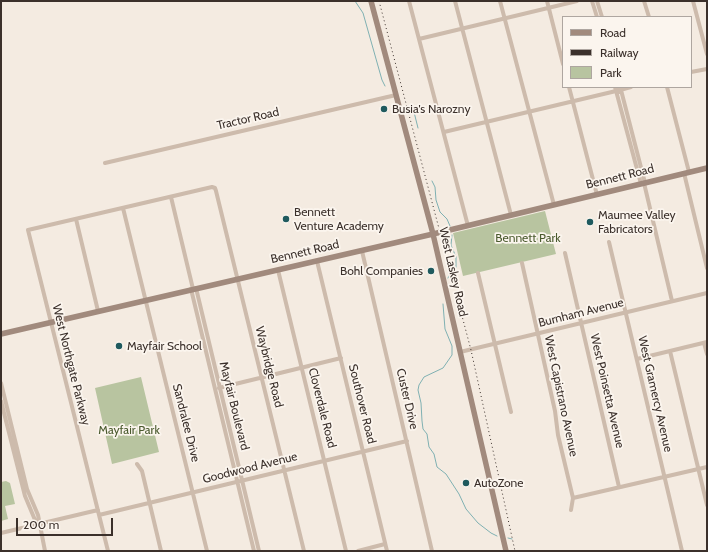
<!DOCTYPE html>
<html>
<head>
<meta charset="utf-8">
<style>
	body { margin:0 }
	#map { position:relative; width:708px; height:552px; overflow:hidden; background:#f4ebe1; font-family:Cabin,sans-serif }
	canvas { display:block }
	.frame { position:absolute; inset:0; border:2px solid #3b302b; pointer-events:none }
	.legend { position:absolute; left:562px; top:16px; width:130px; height:72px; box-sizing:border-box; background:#fbf5ee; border:1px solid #aea6a0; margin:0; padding:5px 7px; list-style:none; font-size:12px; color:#3b302b }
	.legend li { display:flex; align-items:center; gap:8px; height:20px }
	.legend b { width:20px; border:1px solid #aea6a0 }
	.scale { position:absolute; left:16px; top:518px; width:97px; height:18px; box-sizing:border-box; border:2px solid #3b302b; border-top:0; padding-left:5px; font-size:12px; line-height:14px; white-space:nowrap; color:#3b302b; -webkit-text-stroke:3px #fbf5ee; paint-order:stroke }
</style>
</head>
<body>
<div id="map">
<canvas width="708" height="552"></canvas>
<div class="frame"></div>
<ul class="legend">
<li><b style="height:5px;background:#a18a7d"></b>Road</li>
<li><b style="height:5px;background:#3b302b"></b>Railway</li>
<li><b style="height:11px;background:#b8c4a0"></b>Park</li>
</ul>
<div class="scale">200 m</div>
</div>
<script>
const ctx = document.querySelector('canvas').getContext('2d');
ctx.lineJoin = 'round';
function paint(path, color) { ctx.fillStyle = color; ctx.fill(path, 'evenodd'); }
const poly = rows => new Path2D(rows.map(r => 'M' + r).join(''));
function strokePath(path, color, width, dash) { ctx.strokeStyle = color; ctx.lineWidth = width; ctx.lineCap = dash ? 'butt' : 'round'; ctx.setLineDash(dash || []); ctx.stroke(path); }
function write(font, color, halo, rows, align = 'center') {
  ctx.font = font + ' Cabin,sans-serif'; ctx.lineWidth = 3.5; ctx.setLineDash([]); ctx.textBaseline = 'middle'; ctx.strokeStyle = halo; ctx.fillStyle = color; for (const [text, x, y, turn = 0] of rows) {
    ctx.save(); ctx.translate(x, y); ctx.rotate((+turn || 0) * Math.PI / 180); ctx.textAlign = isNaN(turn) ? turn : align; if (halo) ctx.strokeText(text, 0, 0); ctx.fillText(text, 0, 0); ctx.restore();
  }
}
const green = poly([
	[545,211,556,254,463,276,453,233],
	[141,377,159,452,112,464,95,388],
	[6,481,10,483,15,504,5,506,8,519,1,521,1,482]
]);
const stream = poly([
	[355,1,363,13,382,80,385,86],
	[413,108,418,128],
	[432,181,435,187,436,200,440,212,447,219,450,226],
	[452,235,451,245,456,257,456,267,454,272],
	[448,278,449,276],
	[443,304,445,329,452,346,452,355,443,368,424,377,419,385,418,390,421,403,422,421,423,429,427,434,429,447,434,454,437,467,446,474,459,494,466,509,478,523,491,533,497,536],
	[508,538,512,539]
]);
const street = poly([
	[409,1,468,226],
	[455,1,511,215],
	[500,1,554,205],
	[547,1,563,64],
	[592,1,597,17],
	[597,1,602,17],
	[644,1,649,17],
	[693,1,707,54],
	[419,39,577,1],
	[691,72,707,69],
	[569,87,597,195],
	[615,87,641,184],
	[667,87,689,172],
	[619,88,620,90,631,87],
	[621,90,645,183],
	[444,132,616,91,619,92,620,90],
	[105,163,396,95],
	[684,173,707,268],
	[644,183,672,301],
	[171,197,193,289],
	[123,208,207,551],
	[76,219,98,311],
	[609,242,682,551],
	[362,251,432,551],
	[565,253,619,487],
	[317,261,387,551],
	[522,263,555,411,558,435,573,498,571,510],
	[278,270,346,551],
	[478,273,511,412],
	[196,288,259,551],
	[191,289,254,551],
	[704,343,707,354],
	[670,351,707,505],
	[460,352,707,293],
	[637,359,707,342],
	[1,383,27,489,38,515,45,551],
	[219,388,341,358],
	[1,401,25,496,35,520,39,524],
	[137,464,142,471,161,551],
	[573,498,707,467],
	[99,515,407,441],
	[1,533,98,510],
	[108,551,28,230,212,187,215,188,216,191,304,551],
	[358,551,385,544]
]);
const secondary = poly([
	[371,1,433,234,506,551],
	[1,334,433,234,707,168]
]);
const rail = poly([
	[379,1,471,350,515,551]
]);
const markers = [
	[384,109,4,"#1f5a5e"],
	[286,219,4,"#1f5a5e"],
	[590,222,4,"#1f5a5e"],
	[431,271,4,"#1f5a5e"],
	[119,346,4,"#1f5a5e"],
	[466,483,4,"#1f5a5e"]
];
const poiNames = [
	["Busia's Narozny",392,109],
	["Bennett",294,212],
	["Venture Academy",294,226],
	["Maumee Valley",598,215],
	["Fabricators",598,229],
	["Bohl Companies",423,271,"right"],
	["Mayfair School",127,346],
	["AutoZone",474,483]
];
const streetNames = [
	["Tractor Road",248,119,-13],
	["Bennett Road",620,177,-14],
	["Bennett Road",305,252,-13],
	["West Laskey Road",453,272,77],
	["Burnham Avenue",581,313,-14],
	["West Northgate Parkway",71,365,76],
	["Waybridge Road",269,367,76],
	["West Poinsetta Avenue",607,391,77],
	["West Gramercy Avenue",655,394,77],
	["West Capistrano Avenue",561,396,78],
	["Custer Drive",407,399,77],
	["Southover Road",362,404,76],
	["Mayfair Boulevard",234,406,76],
	["Cloverdale Road",322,408,76],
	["Sandralee Drive",186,423,76],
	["Goodwood Avenue",250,468,-14]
];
const parkNames = [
	["Bennett Park",528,238],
	["Mayfair Park",129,430]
];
paint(green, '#b8c4a0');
strokePath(stream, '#7fb0b2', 1);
strokePath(street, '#cdbbac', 4);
strokePath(secondary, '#a18a7d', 5.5);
strokePath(rail, '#3b302b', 1, [1, 3]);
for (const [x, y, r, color] of markers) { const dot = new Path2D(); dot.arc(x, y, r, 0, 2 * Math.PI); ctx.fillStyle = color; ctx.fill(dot); strokePath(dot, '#fbf5ee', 1.5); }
write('12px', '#3b302b', '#fbf5ee', poiNames, 'left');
write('12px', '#3b302b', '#fbf5ee', streetNames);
write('12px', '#4a5a2e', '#fbf5ee', parkNames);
</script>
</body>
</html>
